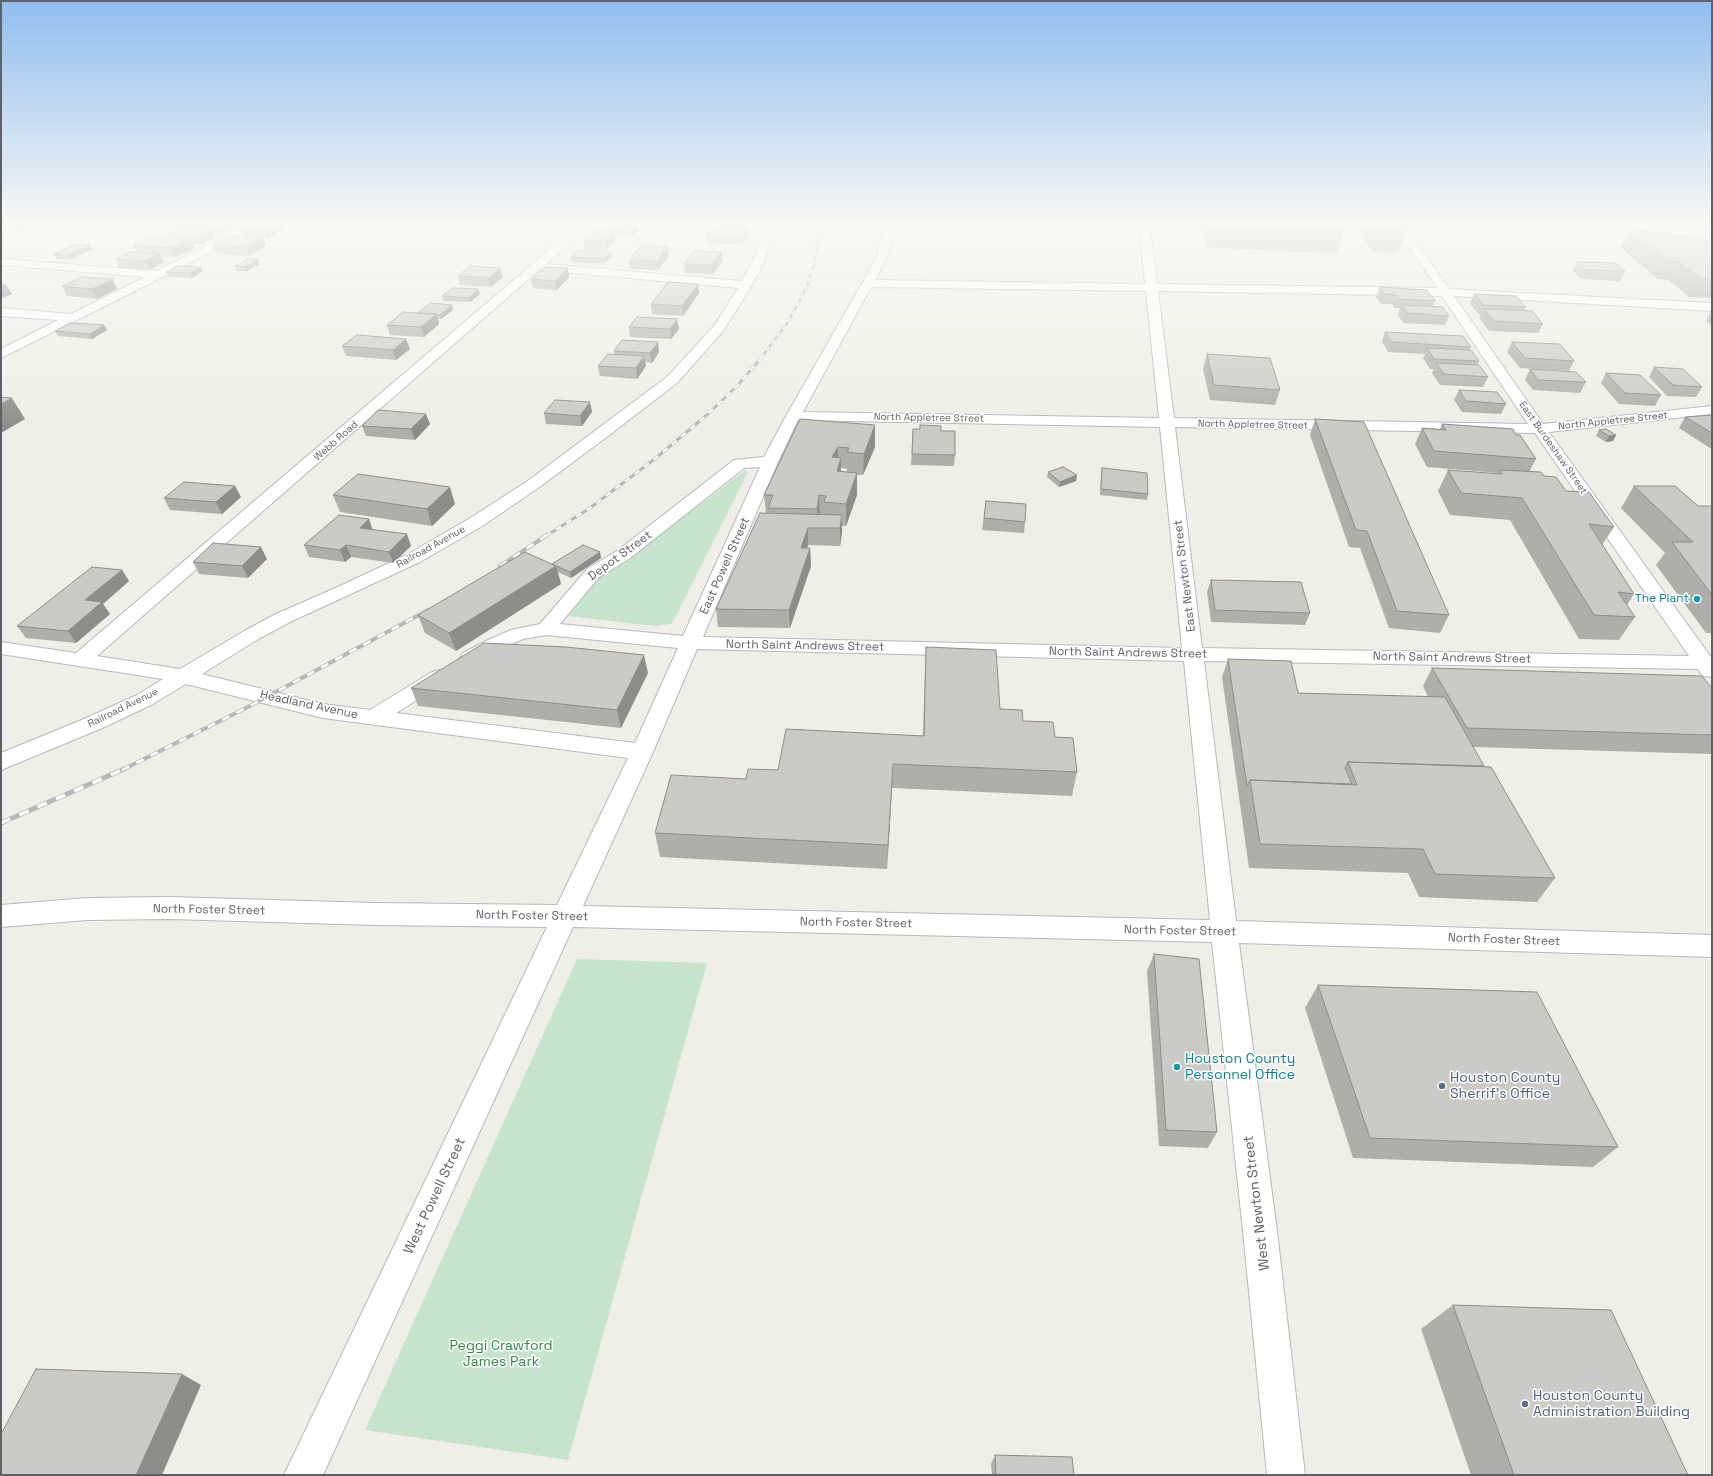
<!DOCTYPE html>
<html>
<head>
<meta charset="utf-8">
<style>
	body { margin:0 }
	#map { position:relative; width:1713px; height:1476px; overflow:hidden; background:#f0efe7; font-family:"Space Grotesk",sans-serif }
	canvas { display:block }
	.frame { position:absolute; inset:0; border:2px solid #5f6167; pointer-events:none }
</style>
</head>
<body>
<div id="map">
<canvas width="1713" height="1476"></canvas>
<div class="frame"></div>
</div>
<script>
const ctx = document.querySelector('canvas').getContext('2d');
ctx.lineJoin = 'round';
function paint(path, color) { ctx.fillStyle = color; ctx.fill(path, 'evenodd'); }
const poly = rows => new Path2D(rows.map(r => 'M' + r).join(''));
function strokePath(path, color, width, dash) { ctx.strokeStyle = color; ctx.lineWidth = width; ctx.lineCap = dash ? 'butt' : 'round'; ctx.setLineDash(dash || []); ctx.stroke(path); }
function write(font, color, halo, rows, align = 'center') {
  ctx.font = font + ' "Space Grotesk",sans-serif'; ctx.lineWidth = 3; ctx.setLineDash([]); ctx.textBaseline = 'middle'; ctx.strokeStyle = halo; ctx.fillStyle = color; for (const [text, x, y, turn = 0] of rows) {
    ctx.save(); ctx.translate(x, y); ctx.rotate((+turn || 0) * Math.PI / 180); ctx.textAlign = isNaN(turn) ? turn : align; if (halo) ctx.strokeText(text, 0, 0); ctx.fillText(text, 0, 0); ctx.restore();
  }
}
const green = poly([
	[745,470,748,472,674,620,671,624,654,626,568,616,603,574,701,504],
	[577,959,707,963,568,1460,365,1430]
]);
const minor = poly([
	[1,221,12,221,1,227,1,221],
	[256,221,270,221,163,277,1,358,1,349,58,320,1,316,1,308,71,314,145,277,1,265,1,259,156,271,256,221],
	[583,221,595,221,546,264,741,281,752,262,759,246,759,221,769,221,769,246,764,262,752,285,723,331,677,383,612,433,541,486,484,525,420,562,290,622,260,638,202,674,323,704,370,710,432,672,439,670,446,672,449,677,446,682,396,713,635,743,678,648,546,635,523,639,500,649,477,663,470,664,463,663,460,658,463,653,486,641,511,630,540,624,587,569,617,551,734,460,764,457,786,416,876,259,887,221,897,221,886,259,875,280,1145,284,1139,221,1149,221,1157,284,1437,288,1392,221,1402,221,1449,289,1712,303,1712,311,1454,296,1543,424,1712,406,1712,414,1549,432,1710,656,1712,657,1712,677,1703,676,1698,669,1204,661,1236,921,1712,935,1712,957,1239,943,1277,1231,1305,1475,1267,1475,1243,1231,1212,942,573,927,323,1475,284,1475,547,927,375,925,170,919,88,920,1,927,1,905,88,898,170,897,375,903,557,905,628,758,323,718,186,684,151,705,100,729,1,770,1,753,84,719,137,695,163,679,1,654,1,642,76,653,583,221],
	[539,270,738,288,714,326,667,377,529,480,472,517,408,554,340,586,276,614,246,630,180,669,97,656,539,270],
	[871,287,1146,291,1159,418,803,412,871,287],
	[1158,291,1442,296,1528,424,1174,418,1158,291],
	[798,420,1160,427,1182,648,703,637,778,462,798,420],
	[1175,427,1535,433,1689,656,1202,648,1175,427],
	[760,467,683,636,560,624,599,577,629,559,744,468,760,467],
	[697,649,1184,661,1210,920,583,906,653,752,697,649],
	[1684,221,1697,221,1712,231,1712,239,1708,238,1684,221]
]);
const railFar3 = poly([
	[761,358,788,322,805,291,814,265,817,249,817,221]
]);
const railFar2 = poly([
	[546,536,590,508,656,458,708,414,737,386,762,357]
]);
const railFar1 = poly([
	[500,566,547,535],
	[122,770,248,707,428,610]
]);
const rail = poly([
	[1,823,124,769]
]);
const wall = poly([
	[142,221,160,221,156,223,142,223],
	[181,221,235,221,237,226,223,234,213,234,214,238,203,244,192,244,194,248,177,257,161,256,164,262,150,270,120,268,116,259,137,252,134,246,170,238,168,234,179,229,177,224],
	[280,221,305,221,303,223],
	[1204,221,1406,221,1408,225,1399,250,1398,252,1393,252,1392,254,1372,252,1358,228,1343,228,1344,229,1336,254,1206,247,1202,230],
	[3,224,29,224,19,229,5,228],
	[638,225,638,229,632,236,615,235,616,240,606,250,585,249,584,240,607,231],
	[748,228,748,236,742,245,706,243,705,235,720,230],
	[241,230,283,230,267,239,263,239,266,246,249,256,217,254,213,245,244,236],
	[1629,231,1670,235,1712,237,1712,298,1689,297,1669,280,1658,279,1621,248],
	[90,245,92,249,71,259,57,259,54,254],
	[721,252,722,261,713,274,685,273,684,264],
	[669,256,658,270,630,269,629,260],
	[571,257,612,257,604,263,572,262],
	[258,259,259,264,247,271,237,271,235,266],
	[1577,262,1625,271,1620,281,1581,279,1573,271],
	[203,271,192,278,169,277,166,272],
	[458,276,503,277,491,287,460,285],
	[569,277,557,290,533,288,531,279],
	[62,286,117,289,97,299,67,296],
	[1380,287,1435,301,1432,307,1449,316,1445,325,1403,323,1398,315,1400,308,1395,308,1392,304,1381,304,1376,297],
	[478,289,480,294,470,302,443,301,442,296],
	[699,293,683,316,652,314,651,304],
	[1474,294,1526,307,1524,311,1543,324,1538,333,1489,331,1479,318,1481,315,1479,314,1470,304],
	[453,310,441,319,438,319,439,324,424,337,390,335,387,325,418,313],
	[1711,311,1712,311,1712,326,1706,321],
	[677,319,679,329,671,339,630,337,629,327],
	[104,325,107,330,92,339,58,336,55,331],
	[1385,332,1471,347,1469,350,1479,361,1477,365,1488,377,1483,387,1440,385,1432,373,1434,369,1430,369,1423,358,1425,354,1388,352,1382,341],
	[658,342,659,352,652,363,645,362,646,366,637,379,600,376,598,366,615,354,614,351],
	[1512,342,1574,361,1569,371,1520,368,1507,352],
	[342,346,410,349,396,360,346,356],
	[1207,354,1280,390,1275,405,1210,400,1203,369],
	[1654,367,1702,387,1696,397,1667,396,1649,377],
	[1530,369,1586,382,1580,393,1533,390,1525,380],
	[1606,373,1661,395,1655,406,1619,404,1601,383],
	[1459,390,1506,404,1501,414,1462,412,1454,400],
	[590,402,592,412,582,426,546,424,544,413],
	[1712,415,1712,447,1710,448,1679,428,1685,417],
	[800,419,875,425,875,447,863,475,857,475,857,495,846,526,842,526,842,532,840,546,808,545,807,548,810,548,811,566,790,628,718,627,716,609,766,513,764,495],
	[841,468,847,469,847,472,841,471],
	[1315,419,1449,615,1440,633,1389,628,1360,548,1349,547,1310,435],
	[430,424,415,440,366,436,362,426],
	[1442,424,1536,459,1529,472,1544,476,1566,491,1614,527,1602,545,1634,594,1627,605,1635,617,1619,640,1579,639,1510,520,1450,515,1438,491,1448,470,1499,474,1499,473,1427,467,1415,444,1422,428,1440,429],
	[913,429,941,431,955,455,954,466,911,465],
	[1599,430,1616,435,1613,441,1606,442,1596,436],
	[1102,468,1148,494,1147,500,1100,495,1101,474],
	[1048,472,1077,475,1076,481,1059,487,1047,477],
	[235,486,241,497,222,514,170,510,164,498],
	[1634,486,1698,506,1712,506,1712,633,1706,633,1656,565,1665,553,1621,508],
	[333,495,455,504,432,526,340,512],
	[986,501,1025,522,1024,533,982,530],
	[373,529,411,546,393,563,351,557,345,562,309,557,304,545],
	[600,552,601,558,571,578,558,572,561,584,456,651,425,633,418,615,552,565],
	[267,559,248,578,199,574,193,562],
	[122,570,129,581,103,604,110,614,76,643,26,638,17,626],
	[1211,580,1310,613,1305,625,1211,622,1207,592],
	[926,647,1000,709,1055,737,1077,772,1072,796,892,788,887,869,660,857,655,833,746,779,778,770,923,735,925,671],
	[1228,659,1298,693,1428,697,1423,686,1432,668,1712,688,1712,754,1473,747,1484,767,1555,878,1537,902,1419,897,1408,873,1249,868,1222,677],
	[648,673,621,728,418,706,411,688],
	[1154,954,1217,1132,1208,1148,1159,1146,1147,971],
	[1318,985,1618,1147,1593,1167,1353,1158,1305,1008],
	[1453,1305,1688,1475,1471,1475,1421,1329],
	[995,1455,1074,1475,992,1475,991,1464]
]);
const shadedWall = poly([
	[24,221,28,221,29,224,19,229,16,225],
	[155,221,160,221,156,223],
	[227,221,235,221,237,226,223,234,220,226],
	[280,222,283,230,267,239,264,231],
	[638,225,638,229,632,236,631,232],
	[748,228,748,236,742,245,742,236],
	[211,229,214,238,203,244,199,236],
	[614,231,616,240,606,250,605,241],
	[263,237,266,246,249,256,246,247],
	[190,239,194,248,177,257,173,248],
	[90,245,92,249,71,259,69,255],
	[668,247,669,256,658,270,657,261],
	[611,252,612,257,604,263,604,259],
	[721,252,722,261,713,274,712,265],
	[159,254,164,262,150,270,145,261],
	[258,259,259,264,247,271,245,267],
	[201,267,203,271,192,278,190,273],
	[500,268,503,277,491,287,489,278],
	[568,268,569,277,557,290,555,281],
	[113,279,117,289,97,299,92,289],
	[698,284,699,293,683,316,682,306],
	[6,285,12,294,1,299,1,287],
	[478,289,480,294,470,302,469,298],
	[452,305,453,310,441,319,440,315],
	[437,314,439,324,424,337,421,327],
	[677,319,679,329,671,339,670,329],
	[104,325,107,330,92,339,90,334],
	[406,339,410,349,396,360,393,350],
	[658,342,659,352,652,363,650,353],
	[644,356,646,366,637,379,636,368],
	[12,398,25,419,1,433,1,404],
	[590,402,592,412,582,426,580,416],
	[426,414,430,424,415,440,411,429],
	[875,425,875,447,863,475,864,454],
	[1616,435,1613,441,1606,442,1609,436],
	[838,447,838,468,832,457],
	[841,458,841,480,837,471],
	[857,473,857,495,846,526,846,504],
	[1077,475,1076,481,1059,487,1060,482],
	[235,486,241,497,222,514,216,502],
	[450,487,455,504,432,526,427,509],
	[819,495,820,517,818,528,817,509],
	[842,515,842,532,840,546,840,528],
	[369,519,373,531,360,528],
	[808,528,808,545,802,565,801,548],
	[407,534,411,546,393,563,389,552],
	[346,545,351,557,345,562,340,550],
	[261,547,267,559,248,578,242,566],
	[810,548,811,566,790,628,789,610],
	[600,552,601,558,571,578,570,572],
	[556,566,561,584,456,651,449,633],
	[122,570,129,581,103,604,110,614,76,643,68,631,85,600],
	[644,655,648,673,621,728,617,710],
	[893,764,892,788,887,869,888,845],
	[182,1374,201,1385,162,1475,136,1475]
]);
const building = poly([
	[9,221,24,221,16,225,3,224,9,221],
	[181,221,227,221,220,226,177,224,181,221],
	[256,221,275,221,280,222,264,231,241,230,256,221],
	[1211,221,1317,221,1340,223,1344,229,1212,223,1211,221],
	[1376,221,1406,221,1408,225,1405,225,1407,228,1400,227,1401,229,1380,228,1376,221],
	[614,224,638,225,631,232,607,231,614,224],
	[722,226,748,228,742,236,705,235,709,229,720,230,722,226],
	[180,228,211,229,199,236,168,234,180,228],
	[594,230,614,231,605,241,584,240,594,230],
	[1629,231,1662,232,1670,235,1712,237,1712,279,1700,278,1679,262,1668,261,1629,231],
	[231,235,263,237,246,247,213,245,231,235],
	[152,237,190,239,173,248,134,246,152,237],
	[76,244,90,245,69,255,54,254,76,244],
	[641,246,668,247,657,261,629,260,641,246],
	[578,250,611,252,604,259,571,257,578,250],
	[694,251,721,252,712,265,684,264,694,251],
	[130,252,159,254,145,261,116,259,130,252],
	[248,259,258,259,245,267,235,266,248,259],
	[1577,262,1616,263,1625,271,1586,270,1577,262],
	[178,266,201,267,190,273,166,272,178,266],
	[470,266,500,268,489,278,458,276,470,266],
	[544,267,568,268,555,281,531,279,544,267],
	[83,277,113,279,92,289,62,286,83,277],
	[668,282,698,284,682,306,651,304,668,282],
	[1,284,6,285,1,287,1,284],
	[1380,287,1427,290,1435,301,1399,299,1396,295,1384,294,1380,287],
	[452,288,478,289,469,298,442,296,452,288],
	[1474,294,1516,296,1526,307,1483,305,1474,294],
	[430,303,452,305,440,315,418,313,430,303],
	[1402,305,1443,307,1449,316,1407,313,1402,305],
	[1484,309,1532,311,1543,324,1494,321,1484,309],
	[403,312,437,314,421,327,387,325,403,312],
	[637,317,677,319,670,329,629,327,637,317],
	[70,323,104,325,90,334,55,331,70,323],
	[1385,332,1463,336,1471,347,1392,342,1385,332],
	[357,335,406,339,393,350,342,346,357,335],
	[622,340,658,342,650,353,614,351,622,340],
	[1512,342,1560,344,1574,361,1525,358,1512,342],
	[1427,348,1471,350,1479,361,1434,359,1427,348],
	[608,354,644,356,636,368,598,366,608,354],
	[1207,354,1270,358,1280,390,1214,385,1207,354],
	[1436,363,1479,365,1488,377,1444,374,1436,363],
	[1654,367,1683,369,1702,387,1673,385,1654,367],
	[1530,369,1576,372,1586,382,1538,380,1530,369],
	[1606,373,1640,375,1661,395,1625,393,1606,373],
	[1459,390,1497,392,1506,404,1466,401,1459,390],
	[1,397,12,398,1,404,1,397],
	[555,400,590,402,580,416,544,413,555,400],
	[378,410,426,414,411,429,362,426,378,410],
	[1712,415,1712,433,1685,417,1712,415],
	[800,419,875,425,864,454,847,452,849,448,838,447,832,457,841,458,837,471,857,473,846,504,824,502,826,496,819,495,817,509,768,508,773,495,764,495,800,419],
	[1315,419,1364,422,1449,615,1397,611,1367,531,1356,530,1315,419],
	[1442,424,1513,429,1516,435,1520,435,1536,459,1434,451,1422,428,1446,430,1442,424],
	[920,425,941,426,941,431,955,431,955,455,912,454,913,429,920,429,920,425],
	[1606,429,1616,435,1609,436,1599,430,1606,429],
	[1063,467,1077,475,1060,482,1048,472,1063,467],
	[1102,468,1147,473,1148,494,1101,489,1102,468],
	[1448,470,1502,474,1500,470,1541,472,1544,476,1556,477,1566,491,1589,492,1614,527,1589,524,1634,594,1618,592,1635,617,1594,615,1522,498,1461,493,1448,470],
	[358,474,450,487,427,509,333,495,358,474],
	[184,482,235,486,216,502,164,498,184,482],
	[1634,486,1675,486,1698,506,1712,506,1712,595,1672,542,1693,542,1634,486],
	[986,501,1026,504,1025,522,984,518,986,501],
	[760,513,842,515,840,528,808,528,801,548,810,548,789,610,716,609,760,513],
	[339,515,369,519,360,528,407,534,389,552,346,545,340,550,304,545,339,515],
	[213,543,261,547,242,566,193,562,213,543],
	[583,545,600,552,570,572,552,564,583,545],
	[525,552,556,566,449,633,418,615,525,552],
	[92,567,122,570,85,600,102,602,68,631,17,626,92,567],
	[1211,580,1301,582,1310,613,1215,610,1211,580],
	[484,643,566,647,644,655,617,710,411,688,484,643],
	[926,647,996,650,1000,709,1022,710,1023,721,1053,722,1055,737,1073,738,1077,772,893,764,888,845,655,833,671,775,746,779,748,769,778,770,786,729,924,736,926,647],
	[1228,659,1291,661,1298,693,1445,697,1484,766,1348,762,1345,768,1352,784,1250,780,1247,786,1228,659],
	[1432,668,1702,676,1712,688,1712,735,1467,728,1432,668],
	[1348,762,1491,767,1555,878,1435,874,1423,849,1260,844,1250,780,1357,785,1348,762],
	[1154,954,1199,959,1217,1132,1166,1130,1154,954],
	[1318,985,1537,992,1618,1147,1370,1138,1318,985],
	[1453,1305,1611,1310,1688,1475,1514,1475,1453,1305],
	[36,1369,182,1374,136,1475,1,1475,1,1434,36,1369],
	[995,1455,1072,1457,1074,1475,996,1475,995,1455]
]);
const markers = [
	[1697,599,4,"#0f9aa8"],
	[1177,1067,4,"#0f9aa8"],
	[1442,1086,4,"#5c6f8a"],
	[1525,1404,4,"#5c6f8a"]
];
const farStreetnames = [
	["North Appletree Street",929,418,1],
	["North Appletree Street",1613,421,-6],
	["North Appletree Street",1253,425,1],
	["Webb Road",336,441,-41],
	["East Burdeshaw Street",1553,448,55],
	["Railroad Avenue",431,547,-29],
	["Railroad Avenue",123,708,-26]
];
const streetNames = [
	["Depot Street",620,556,-36],
	["East Powell Street",725,566,-66],
	["East Newton Street",1185,576,-97],
	["North Saint Andrews Street",805,646,1],
	["North Saint Andrews Street",1128,653,1],
	["North Saint Andrews Street",1452,658,1],
	["Headland Avenue",309,705,12],
	["North Foster Street",209,910,1],
	["North Foster Street",532,916,1],
	["North Foster Street",856,923,1],
	["North Foster Street",1180,931,1],
	["North Foster Street",1504,940,2]
];
const cultureNames = [
	["The Plant",1689,599]
];
const nearCulturenames = [
	["Houston County",1185,1059],
	["Personnel Office",1185,1075]
];
const nearServicenames = [
	["Houston County",1450,1078],
	["Sherrif's Office",1450,1094],
	["Houston County",1533,1396],
	["Administration Building",1533,1412]
];
const nearStreetnames = [
	["West Powell Street",435,1196,-65],
	["West Newton Street",1257,1203,-97]
];
const nearParknames = [
	["Peggi Crawford",501,1346],
	["James Park",501,1362]
];
paint(green, '#c6e5cc');
strokePath(minor, '#b7b8bd', 2);
paint(minor, '#fff');
strokePath(railFar3, '#b7b8b8', 2.5);
strokePath(railFar2, '#b7b8b8', 3);
strokePath(railFar1, '#b7b8b8', 4);
strokePath(rail, '#b7b8b8', 5);
strokePath(railFar3, '#fff', 1.5, [4.5]);
strokePath(railFar2, '#fff', 2, [6]);
strokePath(railFar1, '#fff', 2.5, [8]);
strokePath(rail, '#fff', 3.5, [10]);
paint(wall, '#afaea9');
paint(shadedWall, '#8f8d89');
paint(building, '#cccac4');
strokePath(building, '#8f8d89', 1);
const sky = ctx.createLinearGradient(0, 0, 0, 428);
sky.addColorStop(0, '#90bdef');
sky.addColorStop(0.52, '#f8f8f4');
sky.addColorStop(1, '#f8f8f400');
ctx.fillStyle = sky;
ctx.fillRect(0, 0, 1713, 428);
for (const [x, y, r, color] of markers) { const dot = new Path2D(); dot.arc(x, y, r, 0, 2 * Math.PI); ctx.fillStyle = color; ctx.fill(dot); strokePath(dot, '#fff', 1.5); }
write('10px', '#5f6167', '#fff', farStreetnames);
write('12px', '#5f6167', '#fff', streetNames);
write('12px', '#0d838f', '#fff', cultureNames, 'right');
write('14px', '#0d838f', '#fff', nearCulturenames, 'left');
write('14px', '#4e5e75', '#fff', nearServicenames, 'left');
write('14px', '#5f6167', '#fff', nearStreetnames);
write('14px', '#3a824b', '#fff', nearParknames);
</script>
</body>
</html>
